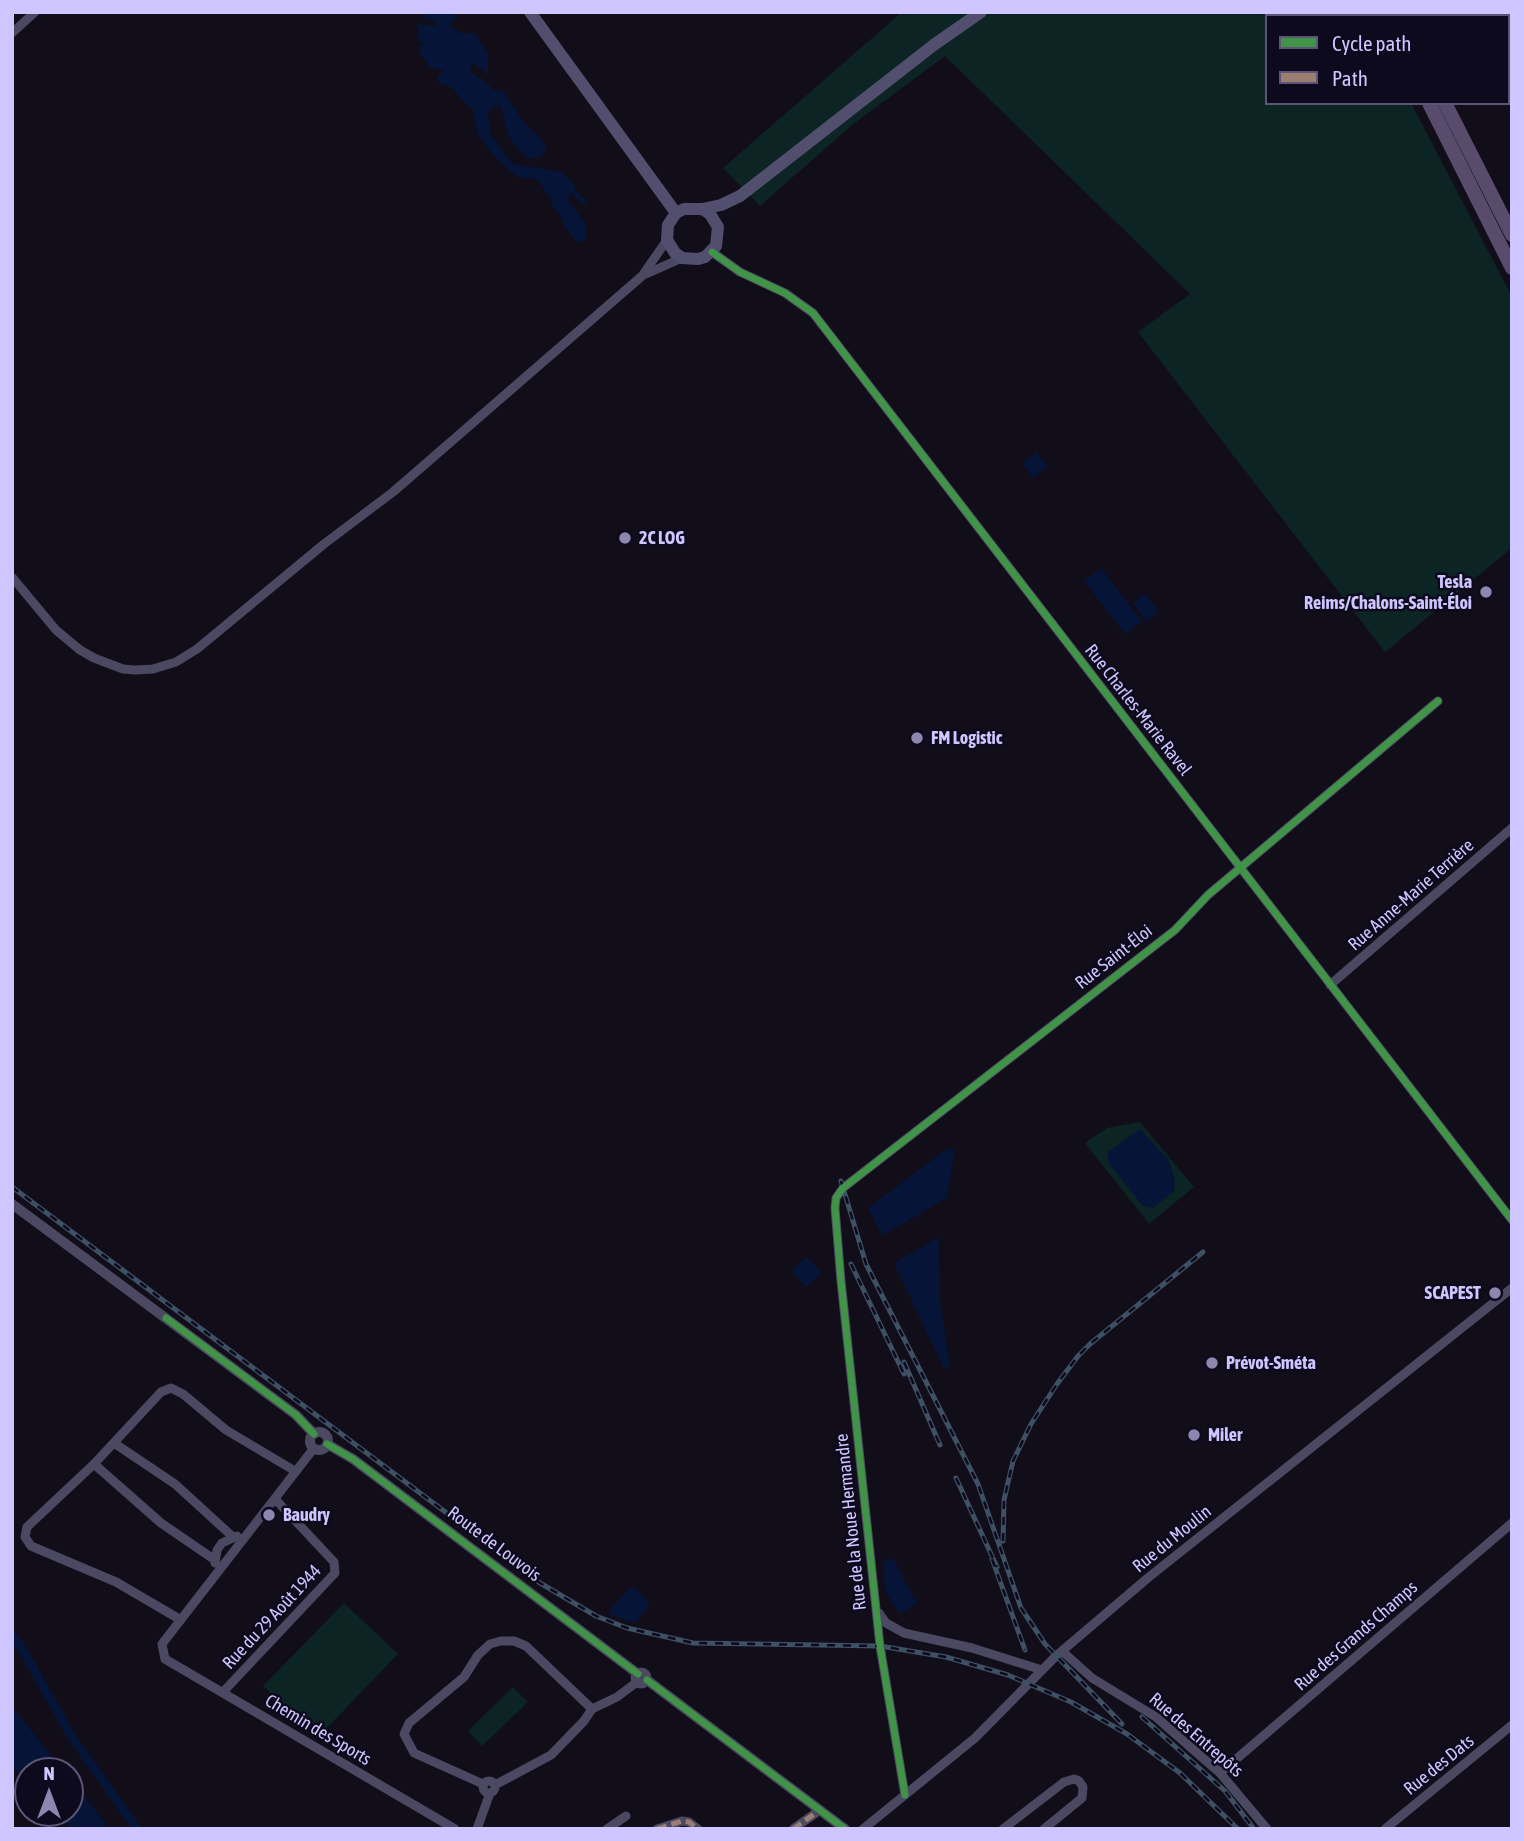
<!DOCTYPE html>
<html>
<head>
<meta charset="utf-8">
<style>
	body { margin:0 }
	#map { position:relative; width:1524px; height:1841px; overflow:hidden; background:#110e19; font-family:"Asap Condensed",sans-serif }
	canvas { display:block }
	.frame { position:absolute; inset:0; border:14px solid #d0c6ff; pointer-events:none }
	.legend { position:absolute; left:1265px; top:14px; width:245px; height:91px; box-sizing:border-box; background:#0e0a1d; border:2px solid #5c5577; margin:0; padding:9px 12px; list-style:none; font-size:21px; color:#d0c6ff }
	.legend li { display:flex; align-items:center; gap:14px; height:35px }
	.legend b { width:35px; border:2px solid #5c5577 }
	.north { position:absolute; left:14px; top:1757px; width:70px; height:70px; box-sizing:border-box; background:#0e0a1d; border:2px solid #5c5577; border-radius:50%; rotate:0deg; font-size:19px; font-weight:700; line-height:28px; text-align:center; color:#d0c6ff }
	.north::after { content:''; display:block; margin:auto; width:24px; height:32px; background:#8d86ae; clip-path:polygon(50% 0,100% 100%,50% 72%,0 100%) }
</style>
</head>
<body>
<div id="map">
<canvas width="1524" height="1841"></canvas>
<div class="frame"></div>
<ul class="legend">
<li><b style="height:9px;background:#419447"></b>Cycle path</li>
<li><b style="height:9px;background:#9b7d72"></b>Path</li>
</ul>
<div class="north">N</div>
</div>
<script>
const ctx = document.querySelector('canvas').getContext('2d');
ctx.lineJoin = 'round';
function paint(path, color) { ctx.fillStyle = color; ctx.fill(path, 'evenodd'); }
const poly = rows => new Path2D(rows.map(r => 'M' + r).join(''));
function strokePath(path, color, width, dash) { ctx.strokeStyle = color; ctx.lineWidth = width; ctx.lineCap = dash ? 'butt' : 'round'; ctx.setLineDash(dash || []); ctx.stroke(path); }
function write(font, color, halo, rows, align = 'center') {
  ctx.font = font + ' "Asap Condensed",sans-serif'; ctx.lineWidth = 5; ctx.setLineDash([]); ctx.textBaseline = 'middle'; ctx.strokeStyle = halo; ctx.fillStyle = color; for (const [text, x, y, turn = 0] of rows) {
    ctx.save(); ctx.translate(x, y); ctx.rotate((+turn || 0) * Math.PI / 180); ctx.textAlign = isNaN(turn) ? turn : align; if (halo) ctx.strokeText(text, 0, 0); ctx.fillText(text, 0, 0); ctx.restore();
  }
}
const green = poly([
	[902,12,1363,12,1365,16,1267,16,1267,103,1411,103,1512,297,1512,548,1385,652,1138,332,1190,294,945,56,852,125,760,206,723,168],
	[1140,1122,1194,1187,1149,1224,1085,1143,1107,1128],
	[344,1603,398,1654,318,1737,263,1686],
	[513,1687,528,1702,482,1746,468,1731]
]);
const water = poly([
	[422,12,453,12,456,18,449,26,463,34,474,32,488,54,488,75,474,64,470,67,472,73,490,85,492,90,504,91,522,120,542,140,547,149,541,156,533,158,526,157,520,152,508,135,501,106,490,109,488,117,491,135,513,164,562,172,573,183,575,189,585,200,586,205,582,205,572,193,568,196,570,203,585,223,585,240,582,242,578,243,574,239,565,227,559,214,552,206,552,200,539,182,535,179,517,177,495,157,477,134,473,111,451,87,438,82,437,76,445,71,430,67,420,53,420,47,424,43,417,40,419,32,416,24,435,26,437,23,425,18],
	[1036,452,1048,467,1033,478,1022,463],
	[1101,568,1142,622,1125,634,1084,581],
	[1145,593,1159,612,1146,621,1133,603],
	[1140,1129,1169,1160,1175,1181,1174,1191,1153,1208,1143,1206,1108,1162,1108,1152],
	[948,1148,955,1150,947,1198,882,1236,868,1208],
	[939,1237,940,1300,950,1366,944,1369,894,1263],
	[806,1257,822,1273,806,1287,791,1271],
	[893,1558,917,1604,899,1614,885,1590,883,1562],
	[633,1586,650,1603,636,1623,610,1615,611,1607],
	[12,1706,25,1723,64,1771,28,1771,28,1783,12,1766],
	[70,1779,80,1790,109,1829,71,1829,57,1813,70,1813]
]);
const canal = poly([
	[12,1636,20,1645,71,1736,137,1829]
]);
const minor = poly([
	[12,33,35,12],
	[712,252,740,272,785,293,813,313,1512,1220],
	[646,274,682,258],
	[12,577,56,630,80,650,94,658,123,669,135,670,153,669,176,662,197,649,324,544,393,492,642,276,667,240],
	[1330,985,1512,828],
	[114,1443,175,1484,233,1537],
	[314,1448,162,1644,165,1659,455,1829],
	[94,1464,161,1523,215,1560],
	[215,1563,217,1550,222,1543,237,1536],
	[879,1613,886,1623,904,1633,972,1648,1042,1670],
	[181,1620,116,1582,31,1546,25,1537,27,1527,94,1464,161,1392,171,1388,183,1394,226,1430,295,1471],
	[1062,1651,1092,1678,1156,1717,1220,1773,1267,1829],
	[223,1692,335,1573,334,1562,275,1499],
	[592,1709,617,1697,637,1682],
	[1220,1773,1512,1523],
	'483 1787a6 6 0 1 1 12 0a6 6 0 1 1-12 0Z',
	[483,1784,414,1753,404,1734,409,1723,464,1677,478,1655,490,1644,501,1641,514,1641,526,1646,592,1709,584,1721,551,1755,495,1785],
	[905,1795,880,1646,841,1281,835,1208,836,1198,843,1188,1175,930,1208,895,1438,701],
	[477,1829,490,1793],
	[607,1829,626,1816],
	[657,1829,682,1821,689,1822,698,1829],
	[793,1829,820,1810],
	[863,1829,975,1738,1056,1656,1149,1577,1512,1288],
	[1003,1829,1064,1782,1074,1779,1079,1781,1083,1787,1082,1798,1044,1829],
	[1385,1829,1512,1725]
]);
const tertiary = poly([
	[12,1204,296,1415,314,1434],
	'310 1441a9 9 0 1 1 18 0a9 9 0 1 1-18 0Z',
	[327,1444,353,1459,638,1674],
	'635.5 1678a5.5 5.5 0 1 1 11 0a5.5 5.5 0 1 1-11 0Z',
	[647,1680,845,1829]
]);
const secondary = poly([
	[530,12,676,213],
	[702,209,710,214,718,227,716,246,705,257,698,259,682,258,675,253,667,240,668,225,676,213,684,209,702,209,721,205,740,196,935,44,981,12]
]);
const primary = poly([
	[1373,12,1375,16],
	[1398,12,1400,16],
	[1413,12,1414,16],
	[1429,103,1512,268],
	[1445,103,1512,235]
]);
const rail = poly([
	[841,1181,866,1264,978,1484,1021,1608,1045,1644,1122,1724],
	[12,1187,540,1583,596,1616,627,1628,693,1643,880,1646,946,1657,1008,1675,1071,1702,1127,1734,1180,1773,1238,1829],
	[851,1264,904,1374],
	[904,1362,940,1445],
	[956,1478,997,1567],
	[1003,1541,1004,1500,1013,1461,1031,1424,1057,1384,1078,1356,1090,1344,1203,1252],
	[992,1559,1025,1650],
	[1142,1717,1225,1791,1254,1829]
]);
const quiet = poly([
	[657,1829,682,1821,689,1822,698,1829],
	[793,1829,820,1810]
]);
const cycleway = poly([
	[712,252,740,272,785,293,813,313,1512,1220],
	[166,1318,296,1415,314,1434],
	[327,1444,353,1459,638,1674],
	[647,1680,845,1829],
	[905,1795,880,1646,841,1281,835,1208,836,1198,843,1188,1175,930,1208,895,1438,701]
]);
const markers = [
	[625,538,7,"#8d86ae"],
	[1486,592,7,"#8d86ae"],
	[917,738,7,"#8d86ae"],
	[1495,1293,7,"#8d86ae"],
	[1212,1363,7,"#8d86ae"],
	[1194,1435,7,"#8d86ae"],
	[269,1515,7,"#8d86ae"]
];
const poiNames = [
	["2C LOG",639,538],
	["Tesla",1472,582,"right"],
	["Reims/Chalons-Saint-Éloi",1472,603,"right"],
	["FM Logistic",931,738],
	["SCAPEST",1481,1293,"right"],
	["Prévot-Sméta",1226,1363],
	["Miler",1208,1435],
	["Baudry",283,1515]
];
const streetNames = [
	["Rue Charles-Marie Ravel",1138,710,52],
	["Rue Anne-Marie Terrière",1411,895,-41],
	["Rue Saint-Éloi",1114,957,-38],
	["Rue de la Noue Hermandre",851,1522,-96],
	["Rue du Moulin",1172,1539,-39],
	["Route de Louvois",494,1544,37],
	["Rue du 29 Août 1944",272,1617,-47],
	["Rue des Grands Champs",1356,1636,-41],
	["Chemin des Sports",318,1730,31],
	["Rue des Entrepôts",1196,1735,41],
	["Rue des Dats",1439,1765,-39]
];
paint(green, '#0d2425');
paint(water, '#061438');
strokePath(canal, '#061438', 9);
strokePath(minor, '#4b4962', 9);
strokePath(tertiary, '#4b4962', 10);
strokePath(secondary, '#524f6e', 12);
strokePath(primary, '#594b6c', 14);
strokePath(rail, '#3e5064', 5);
strokePath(rail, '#0e0a1d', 2.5, [8]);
strokePath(quiet, '#9b7d72', 5, [10, 5]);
strokePath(cycleway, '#419447', 7);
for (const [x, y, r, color] of markers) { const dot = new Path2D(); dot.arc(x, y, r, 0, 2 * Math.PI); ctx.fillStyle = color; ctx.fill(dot); strokePath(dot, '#0e0a1d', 2.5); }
write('bold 18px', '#d0c6ff', '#0e0a1d', poiNames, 'left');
write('18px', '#d0c6ff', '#0e0a1d', streetNames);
</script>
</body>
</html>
